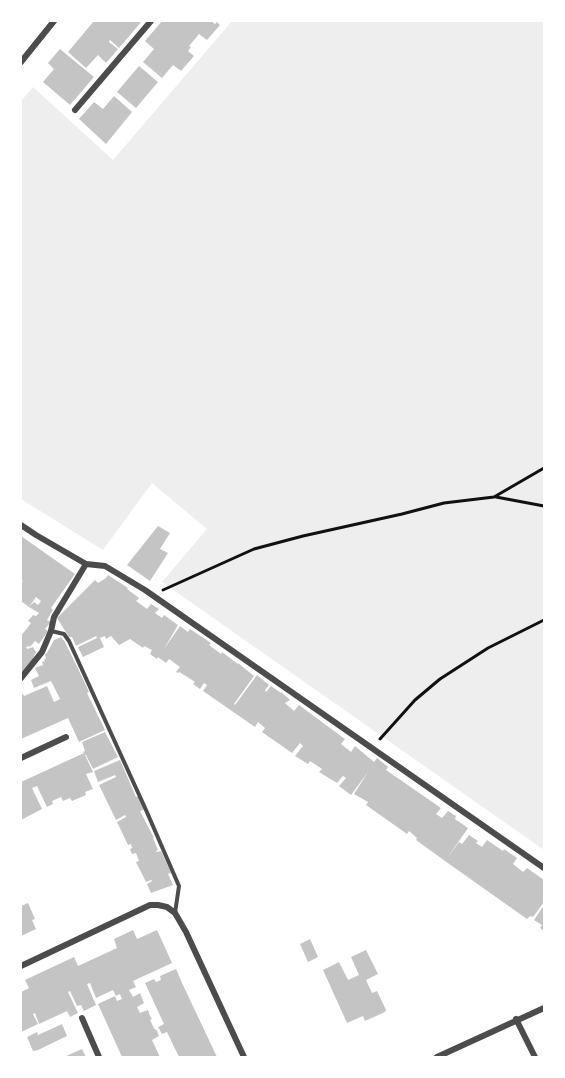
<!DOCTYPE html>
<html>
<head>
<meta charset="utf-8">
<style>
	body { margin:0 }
	#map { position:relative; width:565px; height:1078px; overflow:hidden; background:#fff; font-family:"Golos Text",sans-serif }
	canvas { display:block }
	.frame { position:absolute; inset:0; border:22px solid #fff; pointer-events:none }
</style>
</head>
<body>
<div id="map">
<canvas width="565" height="1078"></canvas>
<div class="frame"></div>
</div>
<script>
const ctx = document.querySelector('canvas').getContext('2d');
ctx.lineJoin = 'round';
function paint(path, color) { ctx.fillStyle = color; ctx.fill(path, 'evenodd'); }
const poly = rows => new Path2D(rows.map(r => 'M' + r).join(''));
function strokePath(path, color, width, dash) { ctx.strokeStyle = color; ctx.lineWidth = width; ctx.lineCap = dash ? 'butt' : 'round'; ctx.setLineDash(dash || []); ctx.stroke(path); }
const green = poly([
	[232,21,544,21,544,850,162,582,207,529,152,483,103,550,21,499,21,101,33,87,113,160]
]);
const building = poly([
	[94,21,142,21,119,48,110,40,109,42,118,49,106,63,98,55,86,68,68,52],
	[162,21,211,21,215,24,217,22,220,25,207,40,199,34,189,46,191,47,188,51,194,56,181,71,173,65,162,78,143,62,154,49,145,41],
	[60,49,94,77,70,105,43,82,54,69,48,63],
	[139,66,158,82,136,108,117,92],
	[114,96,132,112,106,144,79,119,94,102,103,109],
	[158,526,170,533,160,549,168,553,150,581,127,565],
	[21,536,75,574,51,608,53,610,47,620,51,622,45,629,48,631,39,644,35,641,30,647,29,646,26,647,27,649,33,647,36,652,30,664,21,673,21,636,31,623,28,621,33,615,36,616,39,613,29,607,34,602,38,605,41,601,36,597,29,607,21,601,21,583,23,581,21,579],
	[108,575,128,588,127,589,139,598,136,601,147,609,151,604,159,609,155,613,162,618,164,615,178,625,164,649,180,626,188,632,190,629,211,643,209,645,221,654,222,652,238,664,238,663,254,676,234,704,235,705,257,675,269,685,265,690,266,692,271,686,281,693,281,692,290,700,285,703,294,711,299,705,345,739,341,744,351,752,355,746,374,762,377,758,387,766,388,767,386,770,441,808,436,814,442,818,448,811,456,816,455,819,468,828,445,861,416,840,417,838,409,831,407,834,366,805,368,802,354,794,368,772,351,795,339,786,346,778,343,776,337,783,319,772,322,769,310,761,308,764,295,756,303,746,300,743,292,753,262,732,265,728,258,722,255,727,203,691,207,685,204,683,200,689,193,684,195,682,186,676,179,672,178,673,176,672,180,667,169,659,166,663,158,657,157,659,150,654,152,650,144,646,143,648,130,639,119,645,111,636,106,639,105,636,100,638,104,647,83,657,78,647,97,638,96,636,76,646,72,637,69,637,57,618,95,580,98,583,106,578],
	[61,637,63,640,64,640,83,679,89,692,87,693,105,730,79,742,68,718,21,739,21,695,23,694,24,696,47,686,54,702,60,699,51,681,34,688,31,680,39,676,35,668,43,665,42,662,45,661,44,659,46,659,45,654,47,653,54,640],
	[105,732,118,757,93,769,86,755,85,755,93,772,86,774,93,789,85,792,86,795,72,801,70,798,63,801,61,797,52,801,53,804,47,807,37,786,32,788,42,809,21,820,21,782,84,753,83,752,85,751,82,742],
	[120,760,136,797,138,796,145,809,140,811,154,838,153,838,158,850,156,851,157,852,161,851,171,873,168,874,173,885,151,893,147,884,152,881,151,880,146,882,136,862,139,861,136,853,132,854,130,849,132,848,131,844,128,845,117,822,126,817,125,815,116,820,99,785,116,777,115,775,98,782,94,771],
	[469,835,478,841,476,843,482,847,487,840,503,851,504,849,517,858,513,864,523,872,527,868,544,880,544,902,533,917,530,916,527,919,445,861,459,842,462,844],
	[28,903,35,919,32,920,36,929,21,936,21,906],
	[544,905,544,931,540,928,542,925,534,920],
	[133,930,137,939,157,930,172,963,133,981,136,987,129,990,133,997,140,993,144,1003,137,1007,140,1013,148,1010,150,1016,152,1019,150,1020,155,1030,156,1029,159,1036,152,1040,160,1057,122,1057,98,1004,115,996,117,1001,122,999,120,994,116,996,113,990,96,998,90,983,87,984,96,1005,84,1011,81,1005,77,1006,70,991,68,992,78,1013,70,1017,67,1011,39,1024,35,1013,33,1014,38,1024,21,1032,21,992,29,988,25,980,74,957,78,966,117,948,114,939],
	[310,939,318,957,308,962,300,944],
	[366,950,378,974,366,980,372,993,377,991,386,1010,385,1012,365,1021,363,1016,347,1023,323,970,339,962,348,980,359,975,351,957],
	[176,969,183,985,217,1057,179,1057,167,1032,162,1034,158,1027,164,1024,145,983,154,979,156,982,161,980,160,976],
	[62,1024,67,1036,38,1050,33,1051,27,1037,37,1032,38,1035],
	[82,1049,86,1057,64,1057]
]);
const path = poly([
	[496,497,544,506],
	[163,590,254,549,303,536,402,514,444,503,494,497,544,468],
	[380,739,415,700,440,679,488,648,544,620]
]);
const service = poly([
	[51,631,64,634,69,641,146,810,179,886,175,913]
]);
const minor = poly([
	[21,62,54,21],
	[75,110,151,21],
	[21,525,36,535,86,564,105,566,145,590,544,868],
	[21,678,42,652,51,631,54,617,86,564],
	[21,758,66,737],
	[21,966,150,905,158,905,167,907,175,913,186,932,244,1057],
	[82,1018,99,1057],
	[516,1019,535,1057],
	[437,1057,544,1008]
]);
paint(green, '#eee');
paint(building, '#c4c4c4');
strokePath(path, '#111', 3);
strokePath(service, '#4c4c4c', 4);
strokePath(minor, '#4c4c4c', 6);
</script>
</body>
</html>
